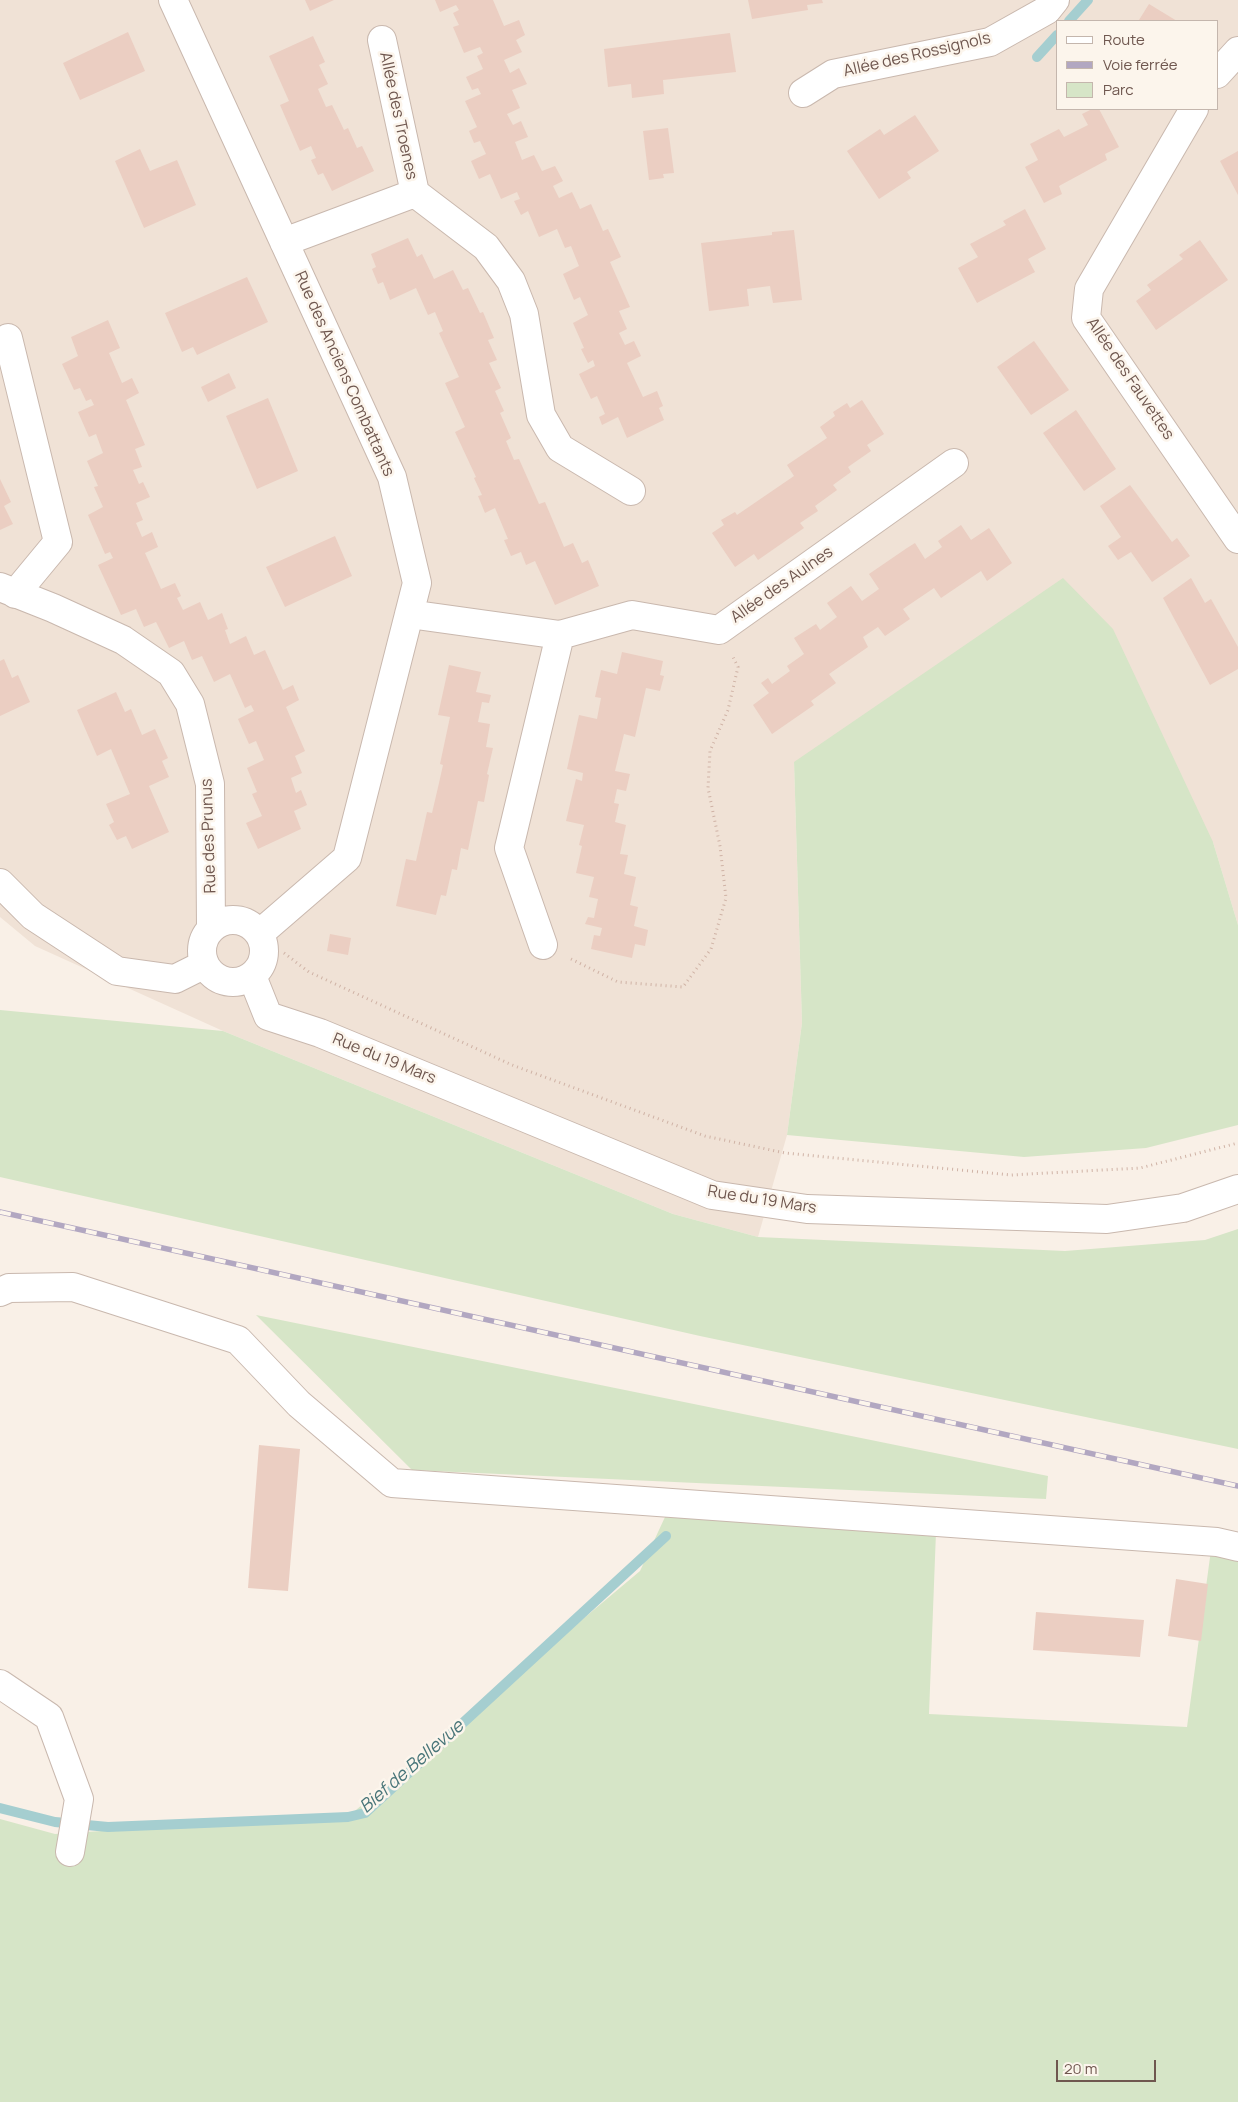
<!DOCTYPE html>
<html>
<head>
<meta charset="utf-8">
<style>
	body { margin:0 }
	#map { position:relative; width:1238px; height:2102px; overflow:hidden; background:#f9f0e7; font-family:Manrope,sans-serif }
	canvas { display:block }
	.legend { position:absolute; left:1056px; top:20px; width:162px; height:90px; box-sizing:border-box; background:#fcf5ec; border:1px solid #c4b6ad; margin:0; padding:6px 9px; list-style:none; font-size:15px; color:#6f574f }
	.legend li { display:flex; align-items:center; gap:10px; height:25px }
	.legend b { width:25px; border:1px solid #c4b6ad }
	.scale { position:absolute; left:1056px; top:2060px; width:100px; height:22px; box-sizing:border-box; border:2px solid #6f574f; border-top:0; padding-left:6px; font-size:15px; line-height:18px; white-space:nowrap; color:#6f574f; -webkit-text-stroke:4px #fcf5ec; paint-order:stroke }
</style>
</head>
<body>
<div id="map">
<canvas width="1238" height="2102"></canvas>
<ul class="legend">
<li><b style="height:6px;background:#fff"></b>Route</li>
<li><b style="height:6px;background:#b2a7c1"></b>Voie ferrée</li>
<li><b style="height:14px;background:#d6e5c7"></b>Parc</li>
</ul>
<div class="scale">20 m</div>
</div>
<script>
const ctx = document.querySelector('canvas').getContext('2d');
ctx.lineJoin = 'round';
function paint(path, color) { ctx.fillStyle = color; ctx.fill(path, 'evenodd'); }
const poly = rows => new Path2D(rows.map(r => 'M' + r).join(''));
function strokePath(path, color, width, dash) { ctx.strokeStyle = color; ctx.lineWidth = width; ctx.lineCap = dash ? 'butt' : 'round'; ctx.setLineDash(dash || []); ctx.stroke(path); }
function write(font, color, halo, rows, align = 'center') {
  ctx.font = font + ' Manrope,sans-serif'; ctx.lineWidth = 5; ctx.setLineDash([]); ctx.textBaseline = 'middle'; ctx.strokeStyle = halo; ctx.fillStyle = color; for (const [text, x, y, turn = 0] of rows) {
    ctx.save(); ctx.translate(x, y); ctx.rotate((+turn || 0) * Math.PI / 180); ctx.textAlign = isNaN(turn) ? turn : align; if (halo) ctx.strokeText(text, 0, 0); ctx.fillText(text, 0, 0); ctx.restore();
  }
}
const residential = poly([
	[0,0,1238,0,1238,925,1213,842,794,762,802,1023,787,1135,758,1237,673,1214,223,1031,35,946,0,917],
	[1057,21,1217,21,1217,109,1057,109]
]);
const green = poly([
	[1063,578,1113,629,1213,842,1238,925,1238,1125,1146,1148,1024,1157,787,1135,802,1023,794,762],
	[0,1010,223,1031,673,1214,758,1237,1065,1251,1205,1240,1238,1229,1238,1449,700,1336,0,1177],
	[256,1315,1048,1476,1046,1499,412,1470],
	[665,1517,936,1532,929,1714,1187,1727,1211,1550,1238,1556,1238,2102,0,2102,0,1819,55,1834,350,1815,640,1571]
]);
const stream = poly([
	[1069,21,1088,0],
	[1037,57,1057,35],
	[0,1808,55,1822,108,1827,348,1817,365,1813,666,1536]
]);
const building = poly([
	[305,0,334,0,310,11],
	[435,0,493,0,504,26,519,20,525,35,516,40,522,52,504,60,510,73,519,68,527,84,512,90,520,108,507,114,513,125,521,121,528,137,515,142,522,160,534,155,542,171,555,166,563,181,553,186,559,198,572,192,580,209,591,204,603,231,608,229,621,257,610,262,630,307,619,311,627,329,619,333,625,345,634,341,641,356,627,363,643,397,657,391,663,406,659,408,664,420,627,438,618,417,602,425,599,417,605,414,597,396,591,399,579,374,595,366,593,360,588,363,581,349,584,348,573,323,588,315,580,297,574,300,563,274,579,266,571,246,565,248,557,229,539,237,528,211,521,215,514,201,520,199,517,192,501,199,490,174,479,179,471,161,486,154,480,141,474,143,469,131,477,127,465,101,481,94,478,88,472,90,466,77,483,69,477,56,483,53,480,47,464,53,453,27,459,25,453,13,459,10,456,5,440,12],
	[748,0,822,0,823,3,807,5,808,10,752,19],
	[1149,4,1177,21,1140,21,1139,20],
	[128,32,145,71,80,100,63,63],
	[730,33,736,72,663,80,664,94,632,98,631,84,608,87,604,49],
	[313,36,325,62,319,65,328,84,318,89,326,107,332,105,344,130,348,128,357,148,362,146,374,171,332,191,323,173,318,175,311,160,316,158,311,146,300,151,280,105,289,101,269,56],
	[1092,109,1099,109,1119,147,1105,154,1107,160,1059,186,1062,194,1044,203,1025,167,1038,160,1030,144,1059,129,1064,137,1088,125,1082,114],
	[915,115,939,151,907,172,911,178,879,199,847,151,880,129,884,135],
	[668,128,674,173,663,174,664,178,649,180,643,131],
	[140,149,150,171,177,160,196,205,144,228,115,161],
	[1238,151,1238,195,1220,161],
	[1025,209,1046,249,1028,259,1035,272,977,303,958,268,978,257,970,244,1006,225,1003,221],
	[794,230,802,300,773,303,770,286,747,289,749,306,709,311,701,243,772,235,772,232],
	[408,238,417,257,422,254,434,279,453,270,463,290,468,288,480,313,483,312,494,338,488,340,497,360,489,363,501,388,495,391,504,411,500,413,511,438,506,441,514,460,519,459,539,504,545,502,564,547,573,543,582,563,588,560,599,586,555,605,535,561,526,565,521,552,511,556,504,540,508,539,495,508,485,513,478,496,482,495,474,478,476,477,455,432,465,427,445,383,459,377,439,333,443,331,435,312,428,315,416,288,390,300,383,282,378,284,372,269,376,267,371,254],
	[1200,240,1228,280,1156,330,1136,301,1151,290,1147,285,1183,259,1179,255],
	[247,277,268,322,197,355,193,347,182,352,165,313],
	[108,320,120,348,109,353,122,383,132,378,139,393,126,400,145,445,135,449,142,467,133,470,139,484,143,482,150,497,136,503,143,520,136,523,142,537,152,532,158,547,145,553,161,589,175,583,181,596,177,598,183,610,200,602,208,620,222,613,228,629,225,630,230,644,246,636,254,655,265,650,283,690,293,685,299,700,286,707,305,751,295,756,302,773,291,778,296,793,301,790,307,805,294,811,301,829,258,849,246,823,262,816,252,794,257,792,247,768,264,760,256,741,249,744,238,719,254,711,251,705,245,708,230,674,214,682,202,656,192,660,184,641,169,648,156,622,144,627,136,609,121,615,98,565,113,558,110,552,105,554,88,515,103,507,94,487,98,486,87,461,103,453,96,434,89,437,78,412,94,405,91,399,86,401,80,388,74,390,62,364,78,356,71,337],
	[1034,341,1069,390,1031,415,997,367],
	[229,373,236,388,208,402,201,387],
	[268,398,298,471,257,489,226,416],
	[862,400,884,434,867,445,871,451,848,467,851,472,833,485,837,490,815,506,818,511,800,523,804,528,758,560,754,554,735,567,712,533,724,525,721,520,735,512,737,515,794,476,787,465,827,438,820,427,835,416,833,412,847,403,850,408],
	[1076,410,1116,469,1084,491,1043,433],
	[0,479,11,502,4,506,13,524,0,530],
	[1130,485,1172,542,1177,538,1190,556,1152,582,1131,552,1118,560,1108,546,1121,537,1100,506],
	[961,525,971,540,989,528,1012,563,987,581,981,571,941,598,934,588,903,609,910,619,885,636,878,627,863,637,868,647,829,674,836,683,811,701,814,705,772,734,753,705,769,693,761,683,768,678,772,684,790,671,787,666,804,654,794,638,816,624,820,630,837,617,827,603,851,586,862,601,879,589,869,574,907,548,915,543,925,559,942,547,938,541],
	[335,536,352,576,285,607,266,567],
	[1191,578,1205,603,1211,599,1238,647,1238,669,1210,685,1163,598],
	[622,652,663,661,660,675,664,676,660,691,646,688,635,737,624,734,615,771,630,774,626,791,617,789,614,803,619,804,615,822,626,825,620,854,628,855,624,874,636,877,630,905,638,907,634,926,648,930,645,946,635,944,632,958,591,949,594,935,600,936,602,928,585,924,588,917,594,918,598,899,589,897,594,877,576,873,582,846,579,845,584,825,566,821,576,779,582,781,583,773,567,769,579,715,597,719,601,698,595,697,601,670,617,674],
	[4,659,12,678,18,675,30,702,0,716,0,661],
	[449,665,481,672,476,692,491,695,489,703,482,702,478,722,490,724,486,747,493,748,487,774,489,775,484,802,478,801,468,850,461,848,457,870,452,869,446,896,441,895,436,915,396,906,406,859,416,861,427,812,432,813,439,783,443,765,440,764,450,717,438,715],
	[116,692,125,712,131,709,142,735,155,729,168,758,162,761,169,777,149,786,169,832,132,849,126,836,117,840,109,825,114,822,106,804,130,794,111,749,97,756,77,710],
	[330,934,351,938,348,955,327,951],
	[259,1445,300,1449,288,1591,248,1588],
	[1176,1579,1208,1584,1201,1641,1168,1636],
	[1036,1612,1144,1620,1140,1657,1033,1650]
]);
const path = poly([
	[284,953,309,972,512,1065,705,1136,785,1153,1011,1175,1140,1168,1238,1143],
	[571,959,618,982,683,987,711,949,726,898,720,846,708,788,710,751,728,710,738,667,733,657]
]);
const minor = poly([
	[173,0,392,477,417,583,347,858,259,934],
	[1217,74,1238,51],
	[803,93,833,74,990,42,1047,10,1055,0],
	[1194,109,1089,289,1086,318,1238,539],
	[415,193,486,247,511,281,524,314,541,415,560,448,631,491],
	[284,242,415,193,382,40],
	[8,338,58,542,15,594],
	[0,587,53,608,123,640,171,673,190,704,210,784,211,929],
	[409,614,560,635,632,615,719,630,954,463],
	[0,883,33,916,117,971,175,979,205,964],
	'202 951a31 31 0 1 1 62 0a31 31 0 1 1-62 0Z',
	[543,945,509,848,560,635],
	[252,976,268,1016,320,1033,712,1195,807,1209,1107,1219,1183,1208,1238,1189],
	[0,1292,9,1288,73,1287,238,1340,299,1404,392,1483,1217,1542,1238,1547],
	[0,1684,49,1717,79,1799,70,1852]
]);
const rail = poly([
	[0,1212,1238,1486]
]);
const streetNames = [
	["Allée des Rossignols",917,55,-13],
	["Allée des Troenes",398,116,78],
	["Rue des Anciens Combattants",344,374,66],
	["Allée des Fauvettes",1130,379,56],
	["Allée des Aulnes",782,585,-35],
	["Rue des Prunus",209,836,-92],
	["Rue du 19 Mars",384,1059,22],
	["Rue du 19 Mars",762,1200,9]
];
const waterNames = [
	["Bief de Bellevue",412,1767,-41]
];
paint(residential, '#f0e2d6');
paint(green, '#d6e5c7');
strokePath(stream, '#a5ced0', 10);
paint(building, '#ebcec2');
strokePath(minor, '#c9b8ae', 30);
strokePath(path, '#cfb2a5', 3, [1, 4]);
strokePath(minor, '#fff', 28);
strokePath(rail, '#b2a7c1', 5.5);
strokePath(rail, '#fcf5ec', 4, [11]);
write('16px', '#6f574f', '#fcf5ec', streetNames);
write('italic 18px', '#487579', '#fcf5ec', waterNames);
</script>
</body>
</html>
